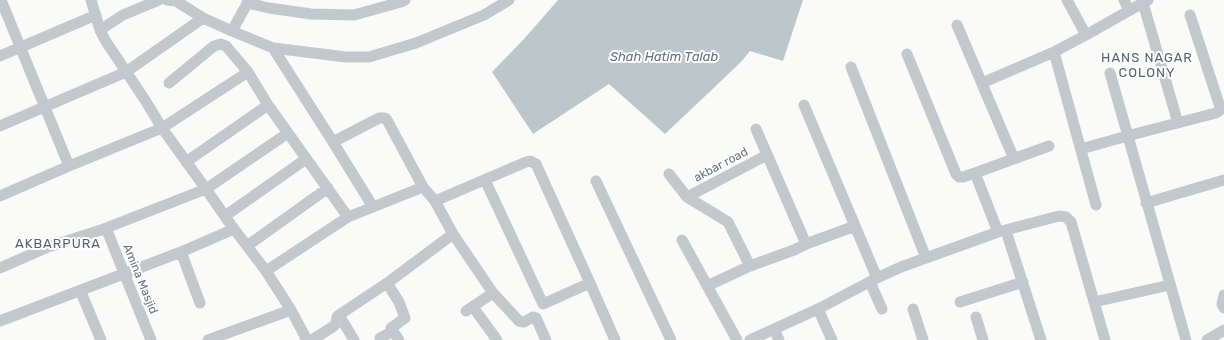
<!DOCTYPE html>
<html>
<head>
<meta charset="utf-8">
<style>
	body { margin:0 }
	canvas { display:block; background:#fafaf8 }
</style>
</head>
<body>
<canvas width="1224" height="340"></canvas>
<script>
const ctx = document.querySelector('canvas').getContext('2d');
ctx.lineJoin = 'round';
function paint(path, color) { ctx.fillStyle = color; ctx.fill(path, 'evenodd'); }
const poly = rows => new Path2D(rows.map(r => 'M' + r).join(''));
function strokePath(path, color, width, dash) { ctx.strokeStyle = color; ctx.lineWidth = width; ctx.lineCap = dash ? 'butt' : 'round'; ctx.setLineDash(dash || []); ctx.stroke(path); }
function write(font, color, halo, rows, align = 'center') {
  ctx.font = font + ' Rubik,sans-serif'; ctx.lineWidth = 4; ctx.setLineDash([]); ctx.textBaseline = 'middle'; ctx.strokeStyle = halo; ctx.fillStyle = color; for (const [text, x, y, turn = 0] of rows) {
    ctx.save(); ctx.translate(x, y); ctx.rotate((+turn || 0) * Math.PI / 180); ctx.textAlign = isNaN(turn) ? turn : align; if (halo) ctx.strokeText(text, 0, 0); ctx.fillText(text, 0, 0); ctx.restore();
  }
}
const water = poly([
	[558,0,803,0,783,61,750,51,741,62,665,134,609,84,533,134,492,72,524,39]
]);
const minor = poly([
	[1,0,69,166],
	[91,0,100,30,105,40,145,100,162,128,206,189,231,225,247,246,266,271,291,310,307,340],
	[167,0,176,1,203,18,232,31,273,48,346,57,369,57,416,43,484,15,509,0],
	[1067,0,1086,35],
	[1124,0,1129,10],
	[247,3,269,8,311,14,354,15,401,2,405,0],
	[1143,3,1178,123],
	[957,25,1014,159],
	[100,30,123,15,159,0],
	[232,31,249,0],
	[273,48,333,142,373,207],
	[1054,52,1096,205],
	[907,54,956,174,959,177,963,177,975,173,1049,146],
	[0,56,96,15],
	[851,67,926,258],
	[1110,73,1186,340],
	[169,83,214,46,221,44,226,46,248,72,268,105,348,217],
	[982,83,1054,52,1086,35,1148,0],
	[804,105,877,278],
	[0,126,126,72,203,18],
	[756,129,806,244],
	[333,142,379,118,385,118,387,120,423,187,435,201,453,234,493,293,519,321,524,322,533,317,536,318,546,340],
	[1081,149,1127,136,1216,113,1219,111,1220,107,1190,15],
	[186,162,268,105],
	[975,173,998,232],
	[669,174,687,197,728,222,750,266],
	[485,180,543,304,590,283],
	[596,181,671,340],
	[0,196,69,166,162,128,248,72],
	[687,197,767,155],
	[435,201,526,162,530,161,536,164,590,283,615,340],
	[1146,203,1224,180],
	[225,216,306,159],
	[106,228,151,340],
	[1006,231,1041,340],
	[682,240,737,340],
	[247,246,328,188],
	[181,252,200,303],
	[0,268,48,247,101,230,206,189,288,133],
	[266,271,348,217,423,187],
	[870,282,882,309],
	[387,283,399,302,405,318,391,328,399,340],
	[707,286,750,266,794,250,806,244,855,226],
	[80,290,101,340],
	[1224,295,1222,304,1224,308],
	[960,302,1023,282],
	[1094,302,1170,285],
	[473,307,497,340],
	[818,309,832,340],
	[913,309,923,340],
	[466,311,493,293],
	[339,315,354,340],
	[976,317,983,340],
	[0,321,181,252,234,229],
	[774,329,779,340],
	[380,338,393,331],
	[208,340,291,310],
	[312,340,334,326,336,323,337,317,339,315,390,281,453,234],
	[750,340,818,309,877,278,901,267,998,232,1059,216,1066,217,1071,222,1105,340],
	[1207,340,1224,330]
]);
const streetNames = [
	["akbar road",721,165,-28],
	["Amina Masjid",140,279,68]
];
const waterNames = [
	["Shah Hatim Talab",664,57]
];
const neighbourhoodNames = [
	["HANS NAGAR",1147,58],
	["COLONY",1147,73],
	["AKBARPURA",58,244]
];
paint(water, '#bbc7cb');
strokePath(minor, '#c3c8cc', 11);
write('12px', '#657683', '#fff', streetNames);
write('italic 13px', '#60757c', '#fff', waterNames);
ctx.letterSpacing = '1px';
write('13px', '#57646e', '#fff', neighbourhoodNames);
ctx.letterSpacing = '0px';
</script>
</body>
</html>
